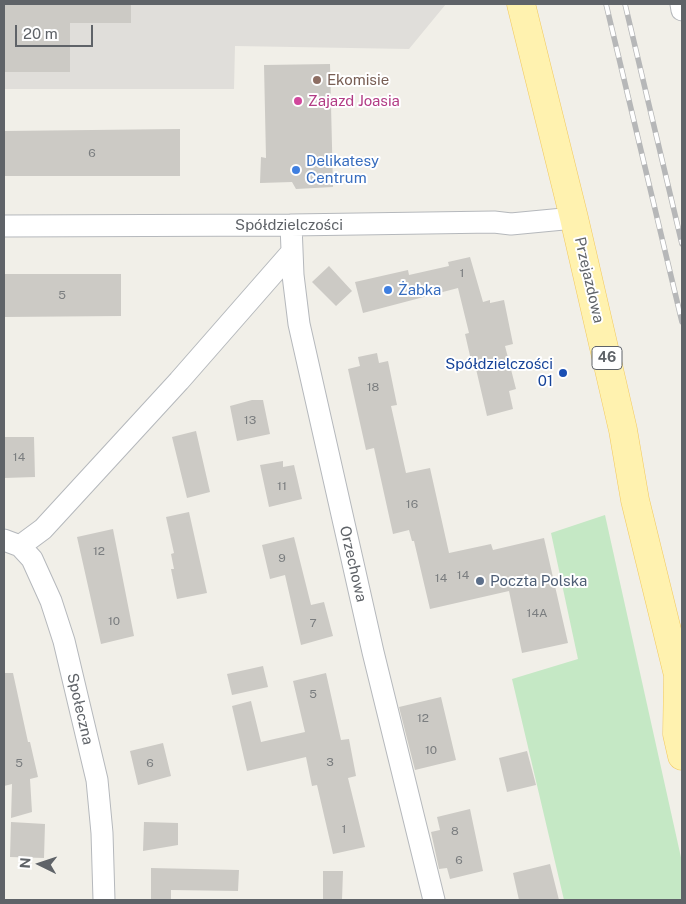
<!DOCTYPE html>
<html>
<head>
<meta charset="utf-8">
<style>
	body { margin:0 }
	#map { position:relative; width:686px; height:904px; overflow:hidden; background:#f1efe8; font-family:"Public Sans",sans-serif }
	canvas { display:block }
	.frame { position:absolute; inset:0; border:5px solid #5f6368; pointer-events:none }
	.north { position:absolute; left:15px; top:839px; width:50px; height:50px; -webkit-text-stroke:4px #fff; paint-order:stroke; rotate:274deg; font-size:14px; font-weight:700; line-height:20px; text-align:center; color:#5f6368 }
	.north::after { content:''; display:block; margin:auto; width:18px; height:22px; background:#5f6368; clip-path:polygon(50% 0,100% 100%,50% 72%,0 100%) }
	.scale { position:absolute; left:15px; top:25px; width:78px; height:22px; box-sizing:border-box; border:2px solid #5f6368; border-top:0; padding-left:6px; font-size:15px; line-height:18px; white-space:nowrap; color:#5f6368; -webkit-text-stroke:4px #fff; paint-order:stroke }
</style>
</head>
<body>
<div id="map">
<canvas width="686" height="904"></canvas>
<div class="frame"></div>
<div class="north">N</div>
<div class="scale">20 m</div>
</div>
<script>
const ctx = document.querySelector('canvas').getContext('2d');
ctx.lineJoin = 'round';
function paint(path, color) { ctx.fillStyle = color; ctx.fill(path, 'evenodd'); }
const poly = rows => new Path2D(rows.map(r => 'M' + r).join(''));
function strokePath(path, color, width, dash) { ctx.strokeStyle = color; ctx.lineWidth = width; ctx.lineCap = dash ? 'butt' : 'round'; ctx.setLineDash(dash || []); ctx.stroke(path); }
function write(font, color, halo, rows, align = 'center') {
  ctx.font = font + ' "Public Sans",sans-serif'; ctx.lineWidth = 4; ctx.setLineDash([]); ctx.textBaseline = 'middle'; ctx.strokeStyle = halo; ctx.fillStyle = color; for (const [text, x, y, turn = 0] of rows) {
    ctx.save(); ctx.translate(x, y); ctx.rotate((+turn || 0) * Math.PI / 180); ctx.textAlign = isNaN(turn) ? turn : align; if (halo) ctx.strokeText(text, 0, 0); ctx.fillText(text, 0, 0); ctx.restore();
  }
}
const industrial = poly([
	[4,4,446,4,409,49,235,46,234,89,4,89]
]);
const green = poly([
	[605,515,682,862,682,900,564,900,512,679,578,659,551,533]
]);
const building = poly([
	[4,4,131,4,131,23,70,23,70,72,4,72],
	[330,64,333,187,296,189,292,182,260,183,261,157,266,158,264,65],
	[180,129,180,176,4,176,4,131],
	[470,257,483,302,490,300,490,303,504,300,513,344,505,346,516,389,509,391,513,409,487,416,476,369,473,369,465,334,469,333,458,288,363,313,355,282,408,270,409,275,449,266,448,262],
	[329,266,352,291,336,306,312,282],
	[4,274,121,274,121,316,4,317],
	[377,353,379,363,388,361,397,405,391,406,406,473,430,468,449,553,491,544,493,550,544,538,568,643,522,653,509,591,430,609,414,541,412,541,409,530,393,534,374,448,366,450,348,369,360,366,358,357],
	[252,400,263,400,270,434,237,441,230,406],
	[196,431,210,492,187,498,172,437],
	[4,437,34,437,35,477,4,478],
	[283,461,283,467,294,465,302,499,269,507,260,465],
	[189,512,207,593,177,599,171,569,174,569,171,554,174,553,166,517],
	[113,529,134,636,101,644,77,537],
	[294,537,311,605,324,602,333,636,301,645,285,575,270,579,262,545],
	[263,666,268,687,232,695,227,674],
	[4,673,13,673,28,742,30,742,38,777,30,779,32,812,11,818,12,784,4,786],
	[326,673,341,740,349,739,356,776,348,778,365,847,333,854,317,785,312,786,306,757,247,771,232,706,251,701,261,742,305,732,293,681],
	[441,697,456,760,415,770,399,707],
	[163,743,171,776,138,785,130,751],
	[527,751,536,785,507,792,499,758],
	[470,809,483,871,450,879,447,868,439,869,431,832,440,830,437,817],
	[11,822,45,824,44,858,10,857],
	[144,822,178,823,178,845,143,851],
	[550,864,559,900,519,900,513,873],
	[151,868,239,870,238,891,171,890,171,900,151,900],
	[323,871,343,871,342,900,323,900]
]);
const minor = poly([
	[681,4,682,10],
	[291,225,293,275,299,324,373,652,434,900],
	[4,226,291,225,494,222,511,224,574,218],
	[4,540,20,546,32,559,51,601,64,641,97,780,102,833,104,900],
	[20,546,43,529,179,381,291,253]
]);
const primary = poly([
	[521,4,574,218,623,430,635,500,678,675,677,734,682,756]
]);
const rail = poly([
	[606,4,682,322],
	[625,4,682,244]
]);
const markers = [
	[317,80,5,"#8d6e63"],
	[298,101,5,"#d1479c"],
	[296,170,5,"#3f7fe0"],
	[388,290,5,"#3f7fe0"],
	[563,373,5,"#1a4fb4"],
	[480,581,5,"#5c6f8a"]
];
const numberNames = [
	["6",92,153],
	["1",462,273],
	["5",62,295],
	["18",373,387],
	["13",250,420],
	["14",19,457],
	["11",282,486],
	["16",412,504],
	["12",99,551],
	["9",282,558],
	["14",463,575],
	["14",441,578],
	["14A",537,613],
	["10",114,621],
	["7",313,623],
	["5",313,694],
	["12",423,718],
	["10",431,750],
	["3",330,762],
	["5",19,763],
	["6",150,763],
	["1",344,829],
	["8",455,831],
	["6",459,860]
];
const shields = [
	[607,358,30]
];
const shieldNames = [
	["46",607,358]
];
const educationNames = [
	["Ekomisie",327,80]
];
const hotelNames = [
	["Zajazd Joasia",308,101]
];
const shopNames = [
	["Delikatesy",306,161],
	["Centrum",306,178],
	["Żabka",398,290]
];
const streetNames = [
	["Spółdzielczości",289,225],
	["Przejazdowa",589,280,77],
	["Orzechowa",353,564,77],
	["Społeczna",80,709,77]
];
const transitNames = [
	["Spółdzielczości",553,364],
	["01",553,381]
];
const serviceNames = [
	["Poczta Polska",490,581]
];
paint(industrial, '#e0deda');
paint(green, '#c5e8c5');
paint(building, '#cccac5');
strokePath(minor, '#b5b8bc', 23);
strokePath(primary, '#f2c960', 29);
strokePath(minor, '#fff', 21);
strokePath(primary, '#fff2af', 28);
strokePath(rail, '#b6b7b8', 5.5);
strokePath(rail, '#fff', 4, [11]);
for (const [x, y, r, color] of markers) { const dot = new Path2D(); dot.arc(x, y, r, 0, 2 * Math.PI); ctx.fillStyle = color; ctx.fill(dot); strokePath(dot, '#fff', 2); }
write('12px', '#7a7d7f', null, numberNames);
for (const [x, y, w] of shields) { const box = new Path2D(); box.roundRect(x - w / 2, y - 11.5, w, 23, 4); ctx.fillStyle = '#fff'; ctx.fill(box); strokePath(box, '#5f6368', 1); }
write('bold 14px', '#5f6368', null, shieldNames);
write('15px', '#785e54', '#fff', educationNames, 'left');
write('15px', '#b23c85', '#fff', hotelNames, 'left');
write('15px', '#366cbe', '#fff', shopNames, 'left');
write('15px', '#5f6368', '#fff', streetNames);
write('15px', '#164399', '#fff', transitNames, 'right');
write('15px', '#4e5e75', '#fff', serviceNames, 'left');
</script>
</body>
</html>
